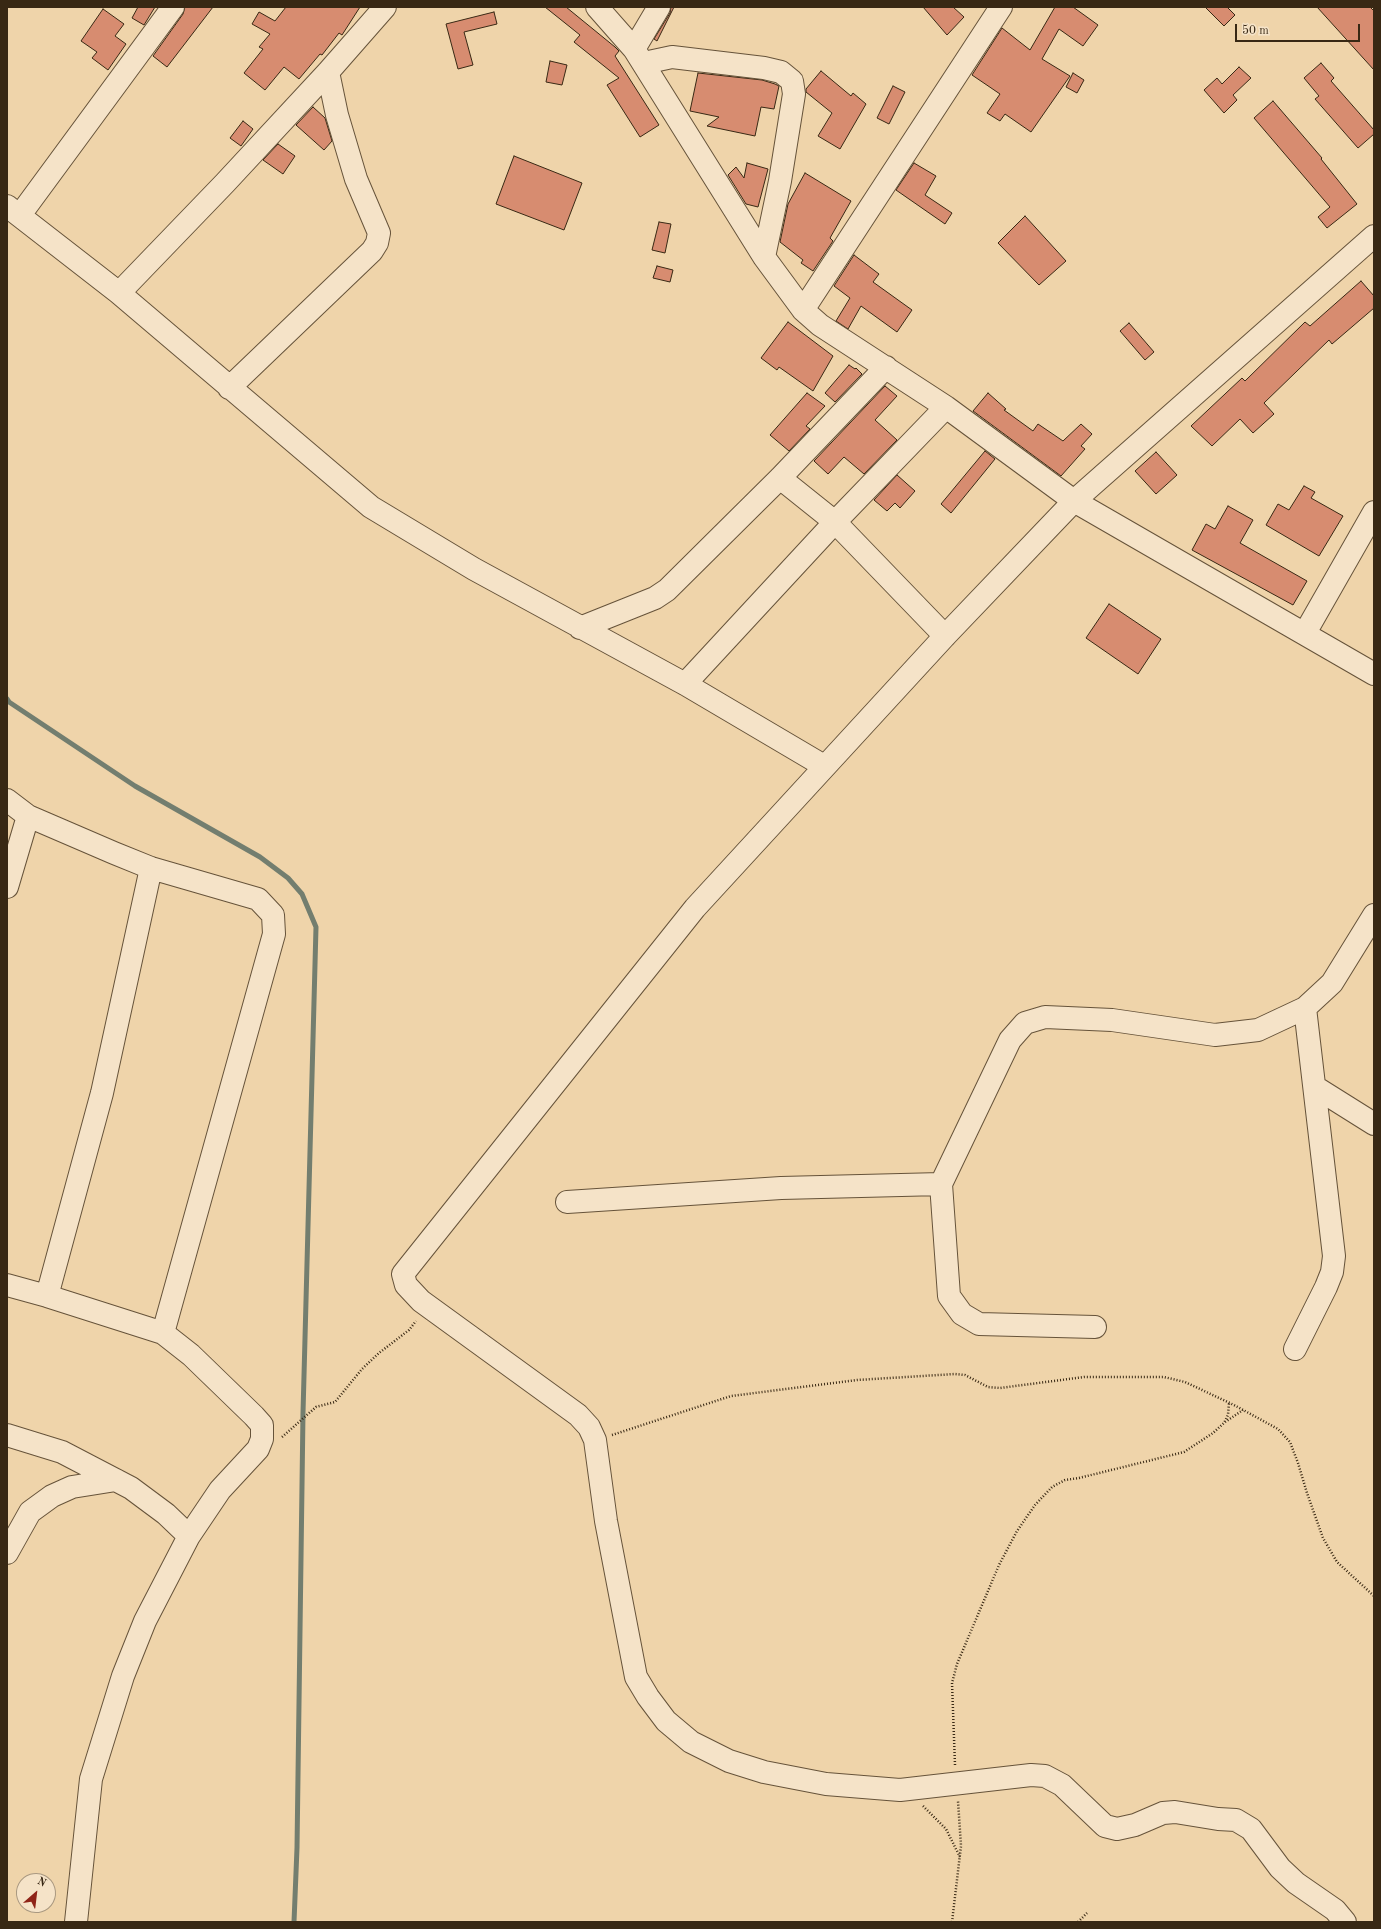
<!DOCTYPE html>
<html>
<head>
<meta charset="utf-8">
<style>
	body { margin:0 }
	#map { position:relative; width:1381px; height:1929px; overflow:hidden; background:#efd4aa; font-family:"Old Standard TT",serif }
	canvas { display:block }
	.frame { position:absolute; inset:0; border:8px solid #382814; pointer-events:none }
	.north { position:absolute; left:16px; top:1873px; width:40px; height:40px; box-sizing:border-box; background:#f5e3c8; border:1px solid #a99880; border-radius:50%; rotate:28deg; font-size:11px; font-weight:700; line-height:16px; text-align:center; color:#382814 }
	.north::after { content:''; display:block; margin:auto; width:14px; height:18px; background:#8f2418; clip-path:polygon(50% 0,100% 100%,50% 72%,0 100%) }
	.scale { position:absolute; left:1235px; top:24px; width:125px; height:18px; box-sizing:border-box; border:2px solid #382814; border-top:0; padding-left:5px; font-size:12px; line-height:14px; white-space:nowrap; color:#382814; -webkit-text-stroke:3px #f5e3c8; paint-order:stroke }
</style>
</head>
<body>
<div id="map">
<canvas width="1381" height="1929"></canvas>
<div class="frame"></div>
<div class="north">N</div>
<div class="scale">50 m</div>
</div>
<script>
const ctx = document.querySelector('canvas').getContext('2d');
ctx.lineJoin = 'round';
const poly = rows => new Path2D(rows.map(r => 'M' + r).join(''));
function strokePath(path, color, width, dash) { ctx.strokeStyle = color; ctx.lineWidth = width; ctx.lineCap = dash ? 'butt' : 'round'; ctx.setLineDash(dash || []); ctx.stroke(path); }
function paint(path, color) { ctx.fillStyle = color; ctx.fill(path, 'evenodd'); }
const stream = poly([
	[7,699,9,702,135,786,260,857,288,878,302,894,316,927,303,1413,297,1848,294,1922]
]);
const building = poly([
	[138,7,155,7,144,25,132,18,138,7],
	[185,7,213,7,167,67,153,56,183,14,185,7],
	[286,7,360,7,342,35,339,33,322,55,320,54,299,79,284,67,265,90,244,73,263,49,259,47,270,34,252,24,259,12,275,21,286,7],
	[545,7,566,7,615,47,619,51,615,56,659,125,640,137,607,85,619,78,574,42,580,35,545,7],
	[671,7,674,7,657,41,654,39,670,13,671,7],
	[923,7,953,7,964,17,947,35,923,7],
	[1055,7,1073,7,1098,25,1083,46,1059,29,1042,59,1070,76,1031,132,1005,114,1000,121,987,113,1000,94,972,75,1002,28,1030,50,1055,7],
	[1205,7,1227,7,1235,15,1224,26,1205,7],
	[1317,7,1370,7,1374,11,1374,70,1317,7],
	[103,9,124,24,115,36,126,44,108,70,92,58,97,52,81,41,103,9],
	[494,12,497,24,464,32,473,65,458,69,446,24,494,12],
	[550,61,567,65,562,85,546,82,550,61],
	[1321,63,1334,78,1331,81,1374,130,1374,134,1358,148,1315,99,1319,96,1304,78,1321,63],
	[1239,67,1251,78,1233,95,1237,100,1224,113,1204,90,1217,78,1222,84,1239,67],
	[821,71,851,96,853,93,866,104,840,149,818,136,832,113,806,92,806,89,821,71],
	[698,73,762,80,775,84,779,86,774,109,761,107,755,136,707,126,719,117,690,111,698,73],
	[1073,73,1084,80,1077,93,1066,87,1073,73],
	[893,86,905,92,889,124,877,118,893,86],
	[1273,101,1322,158,1321,159,1357,204,1327,228,1318,217,1330,207,1254,118,1273,101],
	[313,107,325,118,332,141,324,150,296,125,313,107],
	[243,121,253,129,241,146,230,138,243,121],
	[278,144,295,156,283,174,263,160,278,144],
	[514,156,582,183,564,230,496,204,514,156],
	[747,163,768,169,758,207,746,204,728,175,736,167,744,178,747,163],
	[914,163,936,176,925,195,952,213,945,224,896,190,914,163],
	[805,173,851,201,830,238,833,241,813,271,801,263,803,260,780,242,788,204,805,173],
	[1025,216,1066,261,1039,285,998,243,1025,216],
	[659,222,671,224,665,253,652,250,659,222],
	[854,255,879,274,873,282,912,310,897,332,861,306,848,329,836,321,850,298,834,286,854,255],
	[657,266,673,270,670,282,653,278,657,266],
	[1361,281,1374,296,1374,308,1332,344,1329,340,1264,403,1274,414,1253,433,1240,419,1212,446,1191,426,1242,378,1245,381,1305,322,1310,326,1361,281],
	[788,322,833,356,813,391,779,367,777,370,761,358,788,322],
	[1129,323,1154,352,1145,360,1120,331,1129,323],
	[849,365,855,369,856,368,862,374,835,402,825,393,849,365],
	[885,386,897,396,875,420,897,440,864,474,844,457,828,474,814,461,885,386],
	[807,393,825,406,806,426,810,429,789,451,770,435,807,393],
	[988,393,1006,409,1004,410,1033,431,1038,424,1063,441,1081,424,1092,434,1081,446,1085,449,1061,476,973,411,988,393],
	[985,451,995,459,951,513,941,504,985,451],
	[1156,452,1177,475,1156,494,1135,471,1156,452],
	[897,475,915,491,900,508,895,503,887,511,874,500,897,475],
	[1304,486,1315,492,1311,498,1343,516,1319,556,1266,525,1278,504,1289,510,1304,486],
	[1228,506,1253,520,1240,543,1307,581,1293,605,1192,550,1206,524,1215,529,1228,506],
	[1109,604,1161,639,1138,674,1086,638,1109,604]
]);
const path = poly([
	[1225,1422,1243,1410],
	[612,1435,731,1396,857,1380,955,1374,965,1375,988,1387,1000,1388,1084,1377,1164,1377,1185,1382,1234,1405,1278,1429,1290,1442,1298,1463,1307,1493,1323,1538,1337,1562,1374,1596],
	[282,1437,316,1407,335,1402,362,1369,379,1353,409,1330,416,1321],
	[955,1765,952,1683,957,1664,999,1565,1017,1531,1035,1505,1052,1487,1065,1480,1079,1478,1184,1452,1213,1433,1224,1423,1228,1415,1229,1403],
	[923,1806,946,1829,960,1857],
	[952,1922,961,1846,958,1801],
	[1078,1922,1087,1913]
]);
const minor = poly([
	[597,7,634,49,764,257,803,310,820,325,946,407,1074,501,1374,674],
	[634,49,659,7],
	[644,63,672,57,764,68,781,72,792,81,794,94,780,181,764,257],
	[7,206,119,293,371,507,474,569,685,684,824,766],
	[20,215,173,7],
	[119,293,225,183,328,72,385,7],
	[803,310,1001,7],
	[229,388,372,251,377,243,379,233,356,179,337,115,328,72],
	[780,478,835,522,945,636],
	[580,628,655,598,667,590,780,478,886,367],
	[1305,633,1374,512],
	[685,684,835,522,946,407],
	[7,800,28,816,114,853,151,868,258,899,273,915,274,934,163,1333,191,1355,254,1416,262,1425,262,1439,258,1449,220,1490,189,1536,145,1621,123,1676,91,1779,76,1922],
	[7,887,28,816],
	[1315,1087,1374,1124],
	[567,1202,781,1188,941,1184],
	[7,1285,47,1296,163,1333],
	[47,1296,102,1093,151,868],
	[1095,1327,979,1324,962,1314,949,1296,941,1184,1010,1040,1025,1023,1045,1017,1112,1020,1215,1035,1258,1030,1305,1008,1332,983,1374,915],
	[1295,1349,1326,1287,1332,1272,1334,1256,1305,1008],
	[7,1435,62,1452,131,1488,166,1514,189,1536],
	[7,1553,30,1512,52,1496,72,1487,116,1480],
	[1345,1922,1335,1910,1296,1883,1280,1868,1251,1829,1236,1820,1218,1819,1175,1812,1163,1813,1135,1825,1117,1829,1105,1826,1062,1785,1045,1776,1031,1775,900,1790,826,1784,764,1772,729,1761,691,1742,666,1721,648,1697,636,1677,606,1521,595,1440,589,1427,578,1415,421,1301,406,1285,403,1274,695,908,945,636,1074,501,1374,236]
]);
strokePath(stream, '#737e6f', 5);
paint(building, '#d78c70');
strokePath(building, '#382814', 1);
strokePath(minor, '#66533a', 24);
strokePath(path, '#382814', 2.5, [1, 2]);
strokePath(minor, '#f5e3c8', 22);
</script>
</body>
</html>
